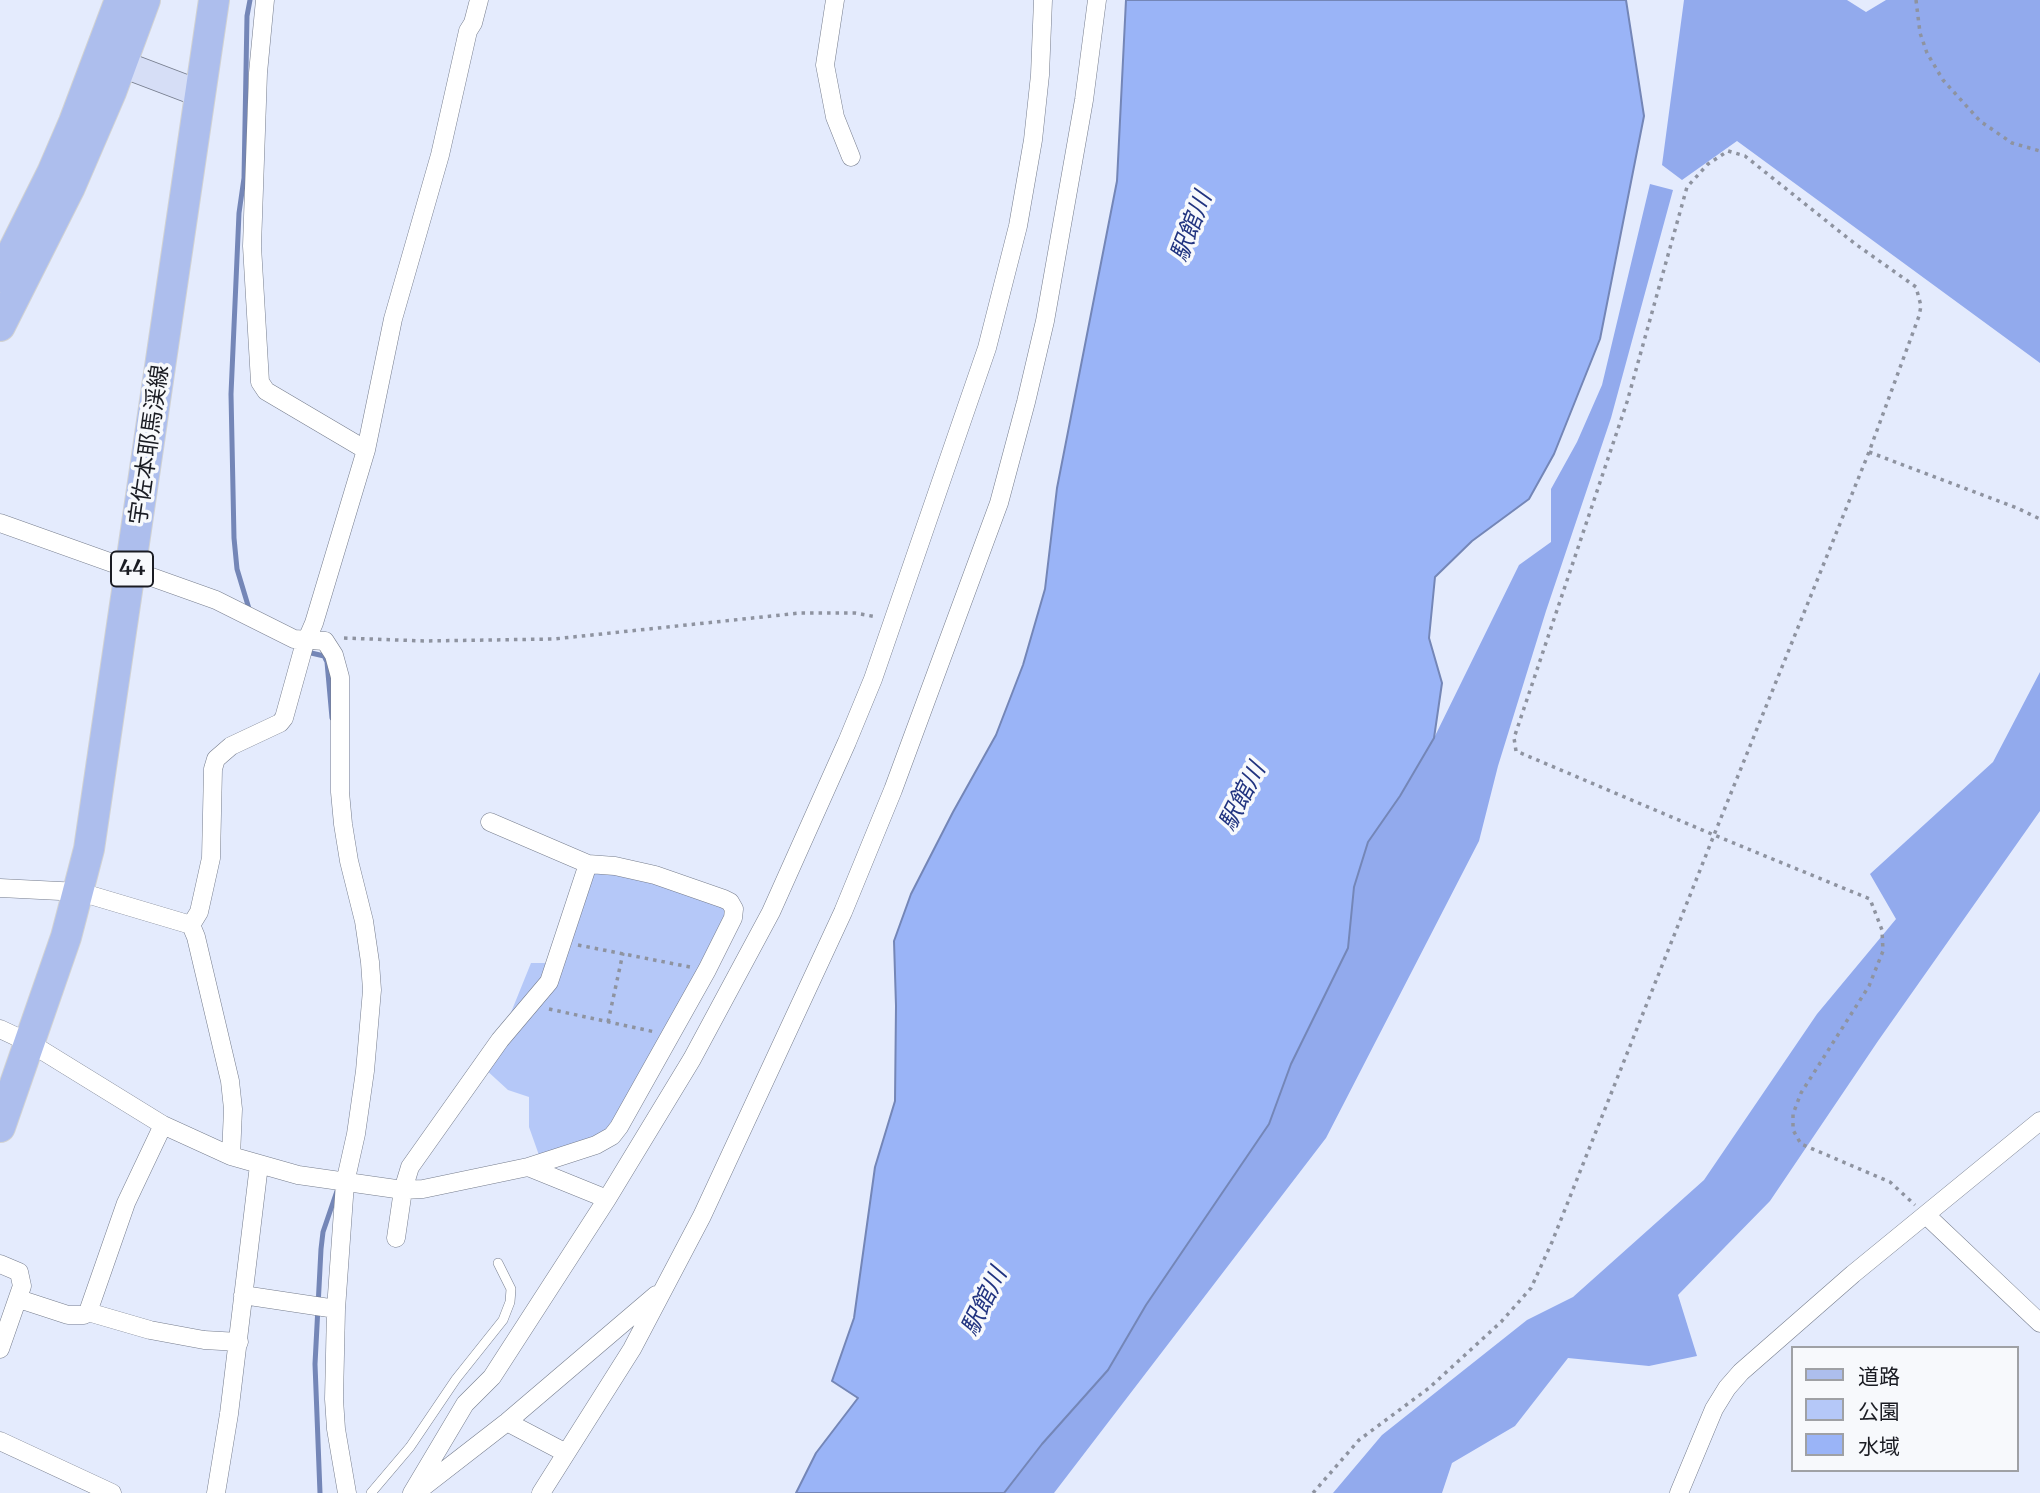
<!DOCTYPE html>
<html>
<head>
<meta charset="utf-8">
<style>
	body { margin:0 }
	#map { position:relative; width:2040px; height:1493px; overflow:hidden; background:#e4ebfd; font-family:Merriweather,"Noto Sans JP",serif }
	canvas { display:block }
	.legend { position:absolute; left:1791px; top:1346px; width:228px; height:126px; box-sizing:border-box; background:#f7f9fc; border:2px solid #9fa1a5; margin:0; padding:9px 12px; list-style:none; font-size:21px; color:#1a1c23 }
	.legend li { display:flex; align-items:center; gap:14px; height:35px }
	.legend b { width:35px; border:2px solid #9fa1a5 }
</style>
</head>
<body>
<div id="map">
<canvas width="2040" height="1493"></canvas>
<ul class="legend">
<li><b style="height:9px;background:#adbeed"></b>道路</li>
<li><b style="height:19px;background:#b5c8f8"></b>公園</li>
<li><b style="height:19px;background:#9ab4f7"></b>水域</li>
</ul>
</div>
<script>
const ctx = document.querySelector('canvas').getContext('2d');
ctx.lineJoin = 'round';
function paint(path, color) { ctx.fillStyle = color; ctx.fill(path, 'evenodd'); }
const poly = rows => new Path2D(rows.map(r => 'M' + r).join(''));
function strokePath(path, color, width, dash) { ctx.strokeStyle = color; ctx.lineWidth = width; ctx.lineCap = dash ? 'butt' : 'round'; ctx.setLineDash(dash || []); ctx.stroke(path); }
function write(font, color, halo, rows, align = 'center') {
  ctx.font = font + ' Merriweather,"Noto Sans JP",serif'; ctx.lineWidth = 7; ctx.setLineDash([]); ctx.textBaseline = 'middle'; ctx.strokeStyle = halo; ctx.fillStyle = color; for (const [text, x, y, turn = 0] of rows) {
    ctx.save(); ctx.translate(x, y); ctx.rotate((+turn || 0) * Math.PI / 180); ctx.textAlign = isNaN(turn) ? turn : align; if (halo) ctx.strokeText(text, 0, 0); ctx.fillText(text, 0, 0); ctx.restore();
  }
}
const green = poly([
	[594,870,627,874,720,902,728,913,610,1131,540,1158,529,1127,529,1097,508,1090,484,1068,512,1010,531,963,549,963]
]);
const forest = poly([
	[1684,0,1847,0,1866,12,1886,0,2040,0,2040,363,1737,141,1682,180,1662,165],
	[1650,184,1673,190,1611,418,1546,611,1498,766,1479,841,1326,1138,1054,1493,1004,1493,1042,1444,1108,1370,1146,1305,1269,1124,1291,1064,1348,948,1354,887,1368,842,1400,796,1434,738,1519,565,1551,542,1551,489,1577,442,1602,385],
	[2040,672,2040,811,1878,1041,1770,1201,1678,1295,1697,1356,1649,1366,1568,1358,1515,1426,1452,1463,1442,1493,1333,1493,1382,1435,1527,1320,1573,1297,1704,1180,1817,1014,1896,919,1870,874,1993,762]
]);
const water = poly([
	[1126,0,1626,0,1644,116,1600,339,1554,454,1529,499,1472,541,1435,577,1429,638,1442,683,1434,738,1400,796,1368,842,1354,887,1348,948,1291,1064,1269,1124,1146,1305,1108,1370,1042,1444,1004,1493,796,1493,816,1453,858,1398,832,1381,854,1318,875,1167,895,1101,896,1006,894,941,911,894,953,812,996,735,1023,665,1045,589,1057,488,1117,181,1126,0]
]);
const stream = poly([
	[250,612,237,569,234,538,231,394,239,213,244,178,247,16,250,0],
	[307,652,324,656,327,662,332,718],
	[320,1493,315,1364,321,1249,323,1232,337,1191]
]);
const path = poly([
	[1916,0,1920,33,1927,53,1943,80,1980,121,2012,143,2040,151],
	[1869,452,2017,508,2040,519],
	[344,638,424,641,554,639,800,613,855,613,877,617],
	[578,945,690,967],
	[549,1009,655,1032],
	[608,1022,623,953],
	[1313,1493,1359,1440,1429,1388,1501,1322,1531,1288,1552,1242,1714,835,1869,452,1919,316,1921,306,1916,287,1854,243,1745,156,1728,151,1708,164,1687,187,1627,402,1514,738,1516,751,1714,835,1870,899,1882,930,1883,951,1869,986,1801,1093,1793,1114,1793,1130,1801,1144,1890,1182,1915,1205]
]);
const lane = poly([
	[371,1493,410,1447,456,1379,503,1320,510,1302,511,1289,498,1263]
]);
const street = poly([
	[265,0,258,73,252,246,260,382,266,391,366,450],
	[835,0,825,65,835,117,851,157],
	[0,523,216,600,294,639,325,641,334,655,340,677,340,792,343,824,349,861,364,921,370,962,372,990,365,1071,356,1134,345,1183,336,1309,334,1399,336,1429,347,1493],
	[0,888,80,892,191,925,196,937,230,1081,233,1109,231,1156],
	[191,925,199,912,211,858,213,769,216,759,231,746,280,723,284,718,304,646,314,623,366,450,393,319,440,155,468,31,473,23,479,0],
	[0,1029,30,1043,163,1125,231,1156,298,1175,403,1190,423,1189,528,1167,596,1145,612,1136,619,1127,707,970,733,918,734,909,730,902,724,899,655,875,615,866,588,864,490,822],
	[528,1167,607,1199],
	[1926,1215,2040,1323],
	[396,1238,403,1190,410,1167,500,1040,549,982,588,864],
	[0,1264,19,1272,22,1286,0,1349],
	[243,1295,336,1309],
	[19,1299,68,1315,84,1315,88,1312,126,1203,163,1125],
	[88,1312,150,1330,204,1340,239,1342],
	[507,1422,566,1453],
	[0,1441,112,1493],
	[418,1491,507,1422,656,1295],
	[216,1493,229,1414,259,1165],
	[412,1493,465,1404,492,1377,607,1199,692,1059,771,912,847,742,873,679,987,348,1018,226,1033,140,1040,75,1043,0],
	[541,1493,632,1349,702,1216,843,912,893,790,999,503,1026,402,1045,321,1084,100,1097,0],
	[1679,1493,1714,1409,1727,1388,1741,1372,1853,1274,2040,1121]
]);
const secondary = poly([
	[101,56,201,94]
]);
const primary = poly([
	[0,277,52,173,74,122,120,0],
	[0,326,70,187,111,92,145,0],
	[0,1127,66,937,89,849,214,0]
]);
const shields = [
	[132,569,42]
];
const shieldNames = [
	["44",132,569]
];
const streetNames = [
	["宇佐本耶馬渓線",150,445,-82]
];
const waterNames = [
	["駅館川",1192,227,-69],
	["駅館川",1243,797,-63],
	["駅館川",985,1302,-64]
];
paint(green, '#b5c8f8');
paint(forest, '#92aaed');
paint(water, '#9ab4f7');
strokePath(water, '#7486b7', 2);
strokePath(stream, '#7486b7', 5);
strokePath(lane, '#767d8d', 10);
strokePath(street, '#767d8d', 19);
strokePath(secondary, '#767d8d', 28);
strokePath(primary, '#d1d2d3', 32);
strokePath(path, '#8e93a0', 3.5, [3.5, 5]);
strokePath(lane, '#fff', 9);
strokePath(street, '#fff', 18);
strokePath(secondary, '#d6def6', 26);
strokePath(primary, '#adbeed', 30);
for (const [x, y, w] of shields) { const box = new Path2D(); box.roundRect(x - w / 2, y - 17.5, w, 35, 5); ctx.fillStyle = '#f7f9fc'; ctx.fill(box); strokePath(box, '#1a1c23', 2); }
write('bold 21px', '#1a1c23', null, shieldNames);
write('23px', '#1a1c23', '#f7f9fc', streetNames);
write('italic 24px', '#213480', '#f7f9fc', waterNames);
</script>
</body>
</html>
